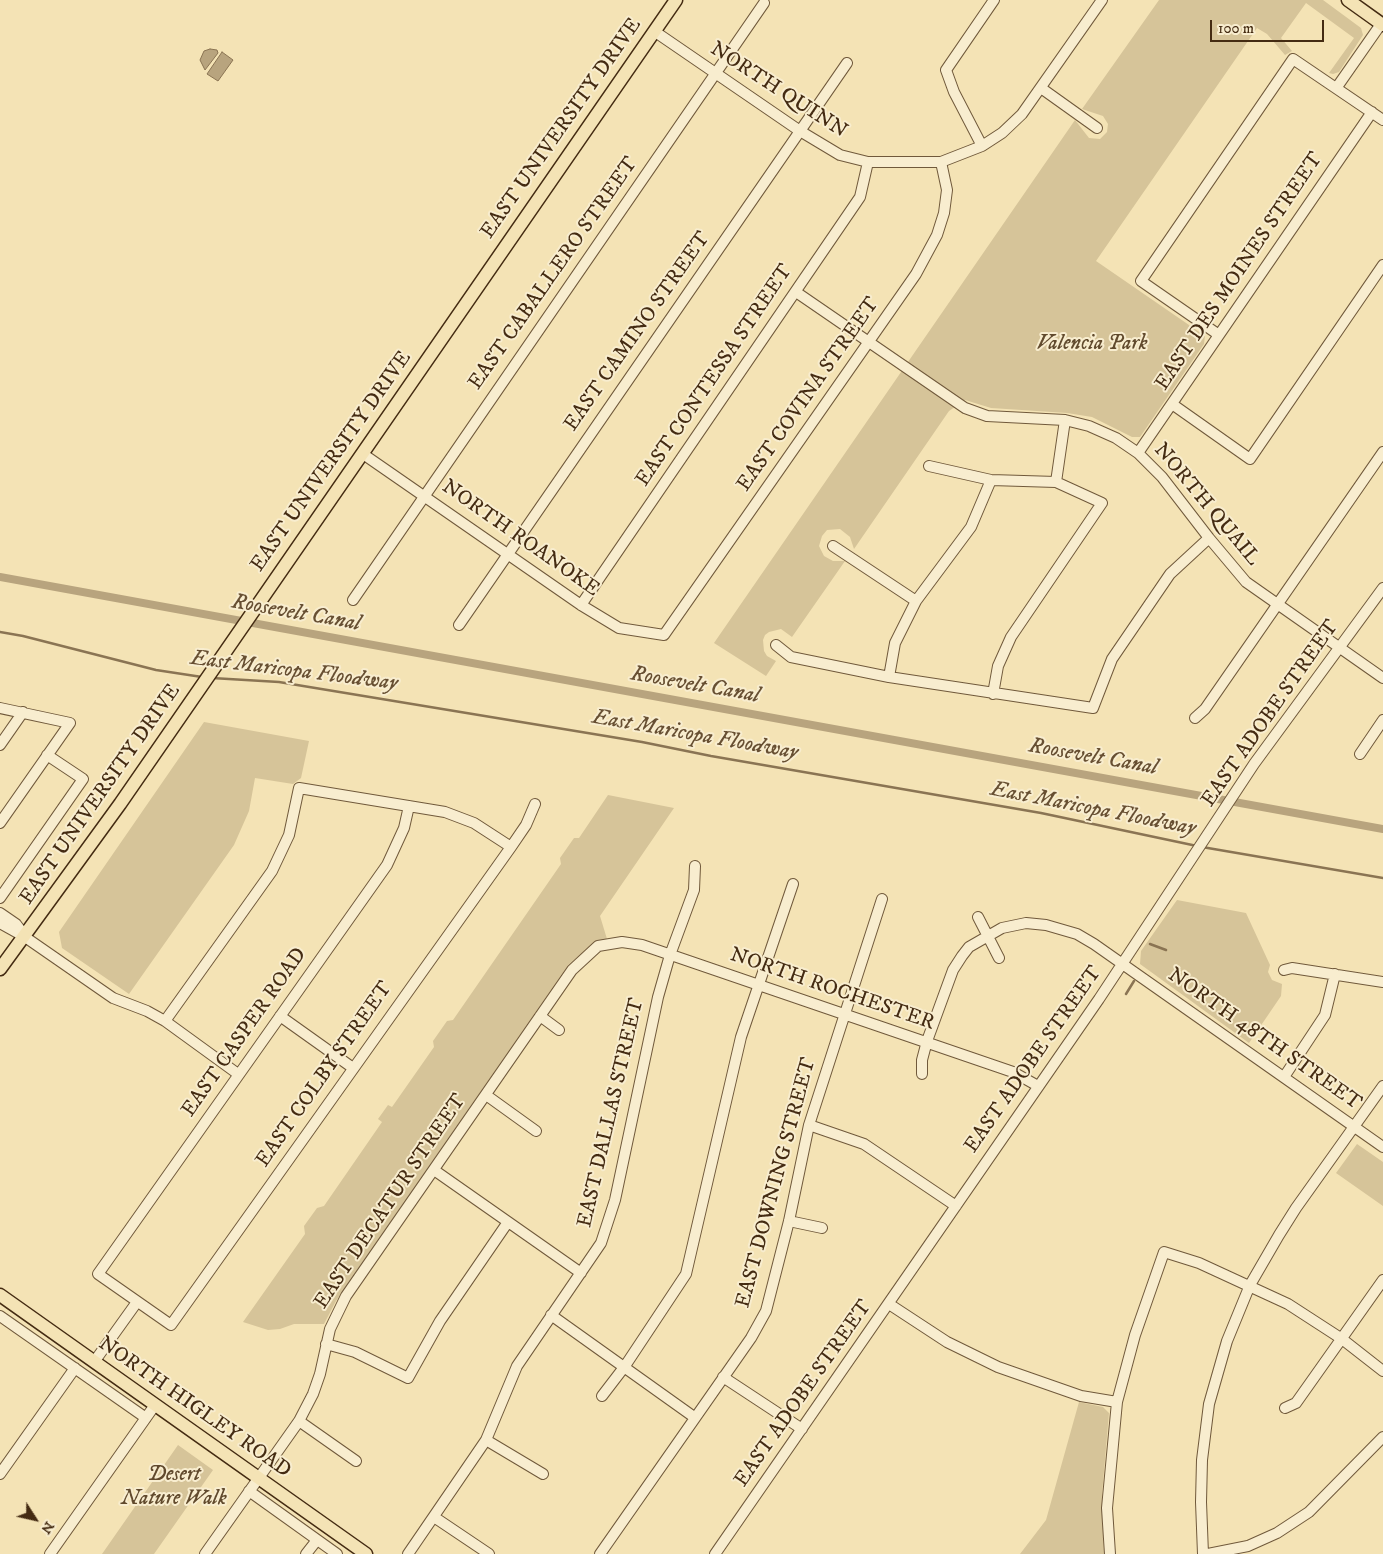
<!DOCTYPE html>
<html>
<head>
<meta charset="utf-8">
<style>
	body { margin:0 }
	#map { position:relative; width:1383px; height:1554px; overflow:hidden; background:#f4e3b5; font-family:"IM FELL DW Pica",serif }
	canvas { display:block }
	.north { position:absolute; left:10px; top:1494px; width:50px; height:50px; -webkit-text-stroke:4px #f8edcf; paint-order:stroke; rotate:125deg; font-size:14px; font-weight:700; line-height:20px; text-align:center; color:#442b12 }
	.north::after { content:''; display:block; margin:auto; width:18px; height:22px; background:#442b12; clip-path:polygon(50% 0,100% 100%,50% 72%,0 100%) }
	.scale { position:absolute; left:1210px; top:20px; width:114px; height:22px; box-sizing:border-box; border:2px solid #442b12; border-top:0; padding-left:6px; font-size:15px; line-height:18px; white-space:nowrap; color:#442b12; -webkit-text-stroke:4px #f8edcf; paint-order:stroke }
</style>
</head>
<body>
<div id="map">
<canvas width="1383" height="1554"></canvas>
<div class="north">N</div>
<div class="scale">100 m</div>
</div>
<script>
const ctx = document.querySelector('canvas').getContext('2d');
ctx.lineJoin = 'round';
function paint(path, color) { ctx.fillStyle = color; ctx.fill(path, 'evenodd'); }
const poly = rows => new Path2D(rows.map(r => 'M' + r).join(''));
function strokePath(path, color, width, dash) { ctx.strokeStyle = color; ctx.lineWidth = width; ctx.lineCap = dash ? 'butt' : 'round'; ctx.setLineDash(dash || []); ctx.stroke(path); }
function write(font, color, halo, rows, align = 'center') {
  ctx.font = font + ' "IM FELL DW Pica",serif'; ctx.lineWidth = 4; ctx.setLineDash([]); ctx.textBaseline = 'middle'; ctx.strokeStyle = halo; ctx.fillStyle = color; for (const [text, x, y, turn = 0] of rows) {
    ctx.save(); ctx.translate(x, y); ctx.rotate((+turn || 0) * Math.PI / 180); ctx.textAlign = isNaN(turn) ? turn : align; if (halo) ctx.strokeText(text, 0, 0); ctx.fillText(text, 0, 0); ctx.restore();
  }
}
const green = poly([
	[1159,0,1323,0,1361,28,1363,35,1339,72,1333,74,1329,73,1354,38,1306,3,1281,38,1292,51,1285,55,1267,34,1257,28,1096,261,1205,336,1204,344,1140,437,1132,437,1092,417,1067,413,991,408,965,400,949,411,854,549,850,537,840,529,827,530,822,536,819,546,824,556,833,561,845,561,792,637,781,629,769,632,765,635,763,640,764,651,767,656,776,661,766,676,714,643,1075,120,1089,138,1100,139,1107,132,1108,124,1103,116,1082,109],
	[204,722,309,741,301,778,293,784,255,778,249,811,234,845,129,994,62,948,59,932],
	[608,795,674,808,600,916,607,939,591,945,568,965,336,1301,324,1324,294,1324,280,1329,268,1330,243,1322,305,1234,304,1226,317,1208,324,1206,382,1122,378,1119,388,1105,392,1107,434,1047,433,1041,447,1021,453,1020,561,864,560,858,574,838,579,838],
	[1177,900,1246,913,1270,965,1268,972,1272,980,1282,984,1281,996,1249,1043,1140,964,1141,951],
	[1357,1144,1383,1162,1383,1206,1336,1173],
	[1079,1402,1103,1407,1109,1413,1102,1494,1104,1554,1020,1554,1046,1520],
	[178,1445,213,1470,154,1554,102,1554]
]);
const water = poly([
	[210,49,217,50,218,53,205,70,200,60,204,51,210,49],
	[222,52,233,60,218,81,207,74,222,52]
]);
const stream = poly([
	[0,632,23,636,156,670,202,677],
	[212,678,279,682,642,742,711,756,1041,813,1197,846],
	[1202,847,1383,878],
	[1150,944,1166,950],
	[1126,994,1134,981]
]);
const canal = poly([
	[0,577,1383,829]
]);
const minor = poly([
	[654,31,800,131,840,155,868,162,941,162,982,146,954,92,946,70,994,0],
	[1337,87,1381,24],
	[1041,88,1097,128],
	[982,146,1002,133,1022,114,1102,0],
	[796,292,965,408,987,416,1065,420,1089,426,1116,438,1138,453,1162,477,1209,538,1246,582,1383,678],
	[1219,335,1141,281,1293,59,1383,120],
	[1172,404,1250,459,1383,265],
	[1138,453,1372,112],
	[363,454,581,605,619,628,664,635,916,274,937,235,944,213,947,190,941,162],
	[929,466,991,480,1056,482,1102,503,1011,637,998,666,993,694],
	[1056,482,1065,420],
	[833,546,916,601],
	[353,600,764,3],
	[581,605,860,197,868,162],
	[459,625,847,63],
	[776,645,791,657,889,677,1093,708,1112,659,1170,574,1209,538],
	[889,677,895,643,916,601,971,527,991,480],
	[0,708,70,723,0,823],
	[1195,718,1205,709,1383,452],
	[0,745,23,712],
	[1360,754,1383,720],
	[409,806,404,828,387,865,98,1274,171,1325,511,847,526,825,535,804],
	[0,898,83,779,47,755],
	[0,913,16,924,25,936],
	[978,917,999,958],
	[0,923,25,937,113,998,147,1011,165,1021,238,1074],
	[1284,970,1292,968,1383,982],
	[280,1016,353,1068],
	[540,1016,559,1030],
	[165,1021,272,871,289,835,299,788,445,812,474,823,511,847],
	[922,1074,922,1060,927,1041,953,970,962,956,969,947,1002,928,1026,923,1046,925,1077,934,1094,944,1383,1147],
	[1284,1077,1325,1015,1335,974],
	[486,1095,536,1131],
	[809,1125,864,1144,956,1206],
	[434,1170,581,1273],
	[789,1221,822,1228],
	[889,1304,947,1342,998,1367,1081,1396,1117,1402],
	[551,1315,694,1417],
	[0,1316,146,1418],
	[326,1344,355,1352,408,1378,440,1321,508,1222],
	[94,1362,137,1302],
	[723,1377,802,1429],
	[602,1396,625,1366,686,1274,741,1037,793,884],
	[1285,1408,1296,1403,1383,1280],
	[299,1421,356,1461],
	[486,1440,543,1474],
	[0,1474,75,1368],
	[249,1491,337,1554],
	[434,1517,489,1554],
	[50,1554,155,1405],
	[205,1554,299,1421,313,1394,320,1374,330,1329,346,1296,572,970,598,946,622,942,642,945,1013,1072,1038,1086],
	[306,1554,317,1540],
	[408,1554,486,1440,517,1366,601,1243,615,1200,658,997,670,955,694,890,695,866],
	[600,1554,751,1338,766,1311,789,1221,809,1125,882,899],
	[715,1554,1099,999,1254,764,1383,588],
	[1110,1554,1107,1508,1117,1402,1135,1335,1164,1252,1199,1263,1288,1304,1342,1339,1383,1371],
	[1203,1554,1201,1502,1202,1460,1209,1404,1227,1341,1250,1285,1279,1235,1296,1208,1383,1086],
	[1208,1554,1248,1546,1277,1533,1309,1512,1383,1437]
]);
const major = poly([
	[1348,0,1383,25],
	[0,969,120,804,676,0],
	[0,1295,366,1554]
]);
const streetNames = [
	["NORTH QUINN",778,91,33],
	["EAST UNIVERSITY DRIVE",562,129,-55],
	["EAST DES MOINES STREET",1240,272,-56],
	["EAST CABALLERO STREET",554,274,-55],
	["EAST CAMINO STREET",638,332,-55],
	["EAST CONTESSA STREET",715,376,-56],
	["EAST COVINA STREET",809,395,-55],
	["EAST UNIVERSITY DRIVE",332,462,-55],
	["NORTH QUAIL",1206,505,50],
	["NORTH ROANOKE",520,539,35],
	["EAST ADOBE STREET",1271,714,-55],
	["EAST UNIVERSITY DRIVE",101,795,-55],
	["NORTH ROCHESTER",832,990,19],
	["EAST CASPER ROAD",245,1033,-55],
	["NORTH 48TH STREET",1264,1040,35],
	["EAST ADOBE STREET",1034,1060,-55],
	["EAST COLBY STREET",325,1075,-55],
	["EAST DALLAS STREET",612,1113,-77],
	["EAST DOWNING STREET",777,1183,-75],
	["EAST DECATUR STREET",391,1202,-56],
	["EAST ADOBE STREET",804,1394,-55],
	["NORTH HIGLEY ROAD",194,1408,35]
];
const parkNames = [
	["Valencia Park",1092,345],
	["Desert",174,1476],
	["Nature Walk",174,1500]
];
const waterNames = [
	["Roosevelt Canal",296,614,10],
	["East Maricopa Floodway",294,672,7],
	["Roosevelt Canal",695,686,10],
	["East Maricopa Floodway",695,736,10],
	["Roosevelt Canal",1093,758,10],
	["East Maricopa Floodway",1093,810,11]
];
paint(green, '#d6c499');
paint(water, '#b8a47e');
strokePath(water, '#8a7453', 1);
strokePath(stream, '#8a7453', 2.5);
strokePath(canal, '#b8a47e', 8);
strokePath(minor, '#70593b', 12);
strokePath(major, '#442b12', 15);
strokePath(minor, '#f8edcf', 10);
strokePath(major, '#f4e3b5', 12);
write('21px', '#442b12', '#f8edcf', streetNames);
write('italic 21px', '#614a2d', '#f8edcf', parkNames);
write('italic 22px', '#674f32', '#f8edcf', waterNames);
</script>
</body>
</html>
